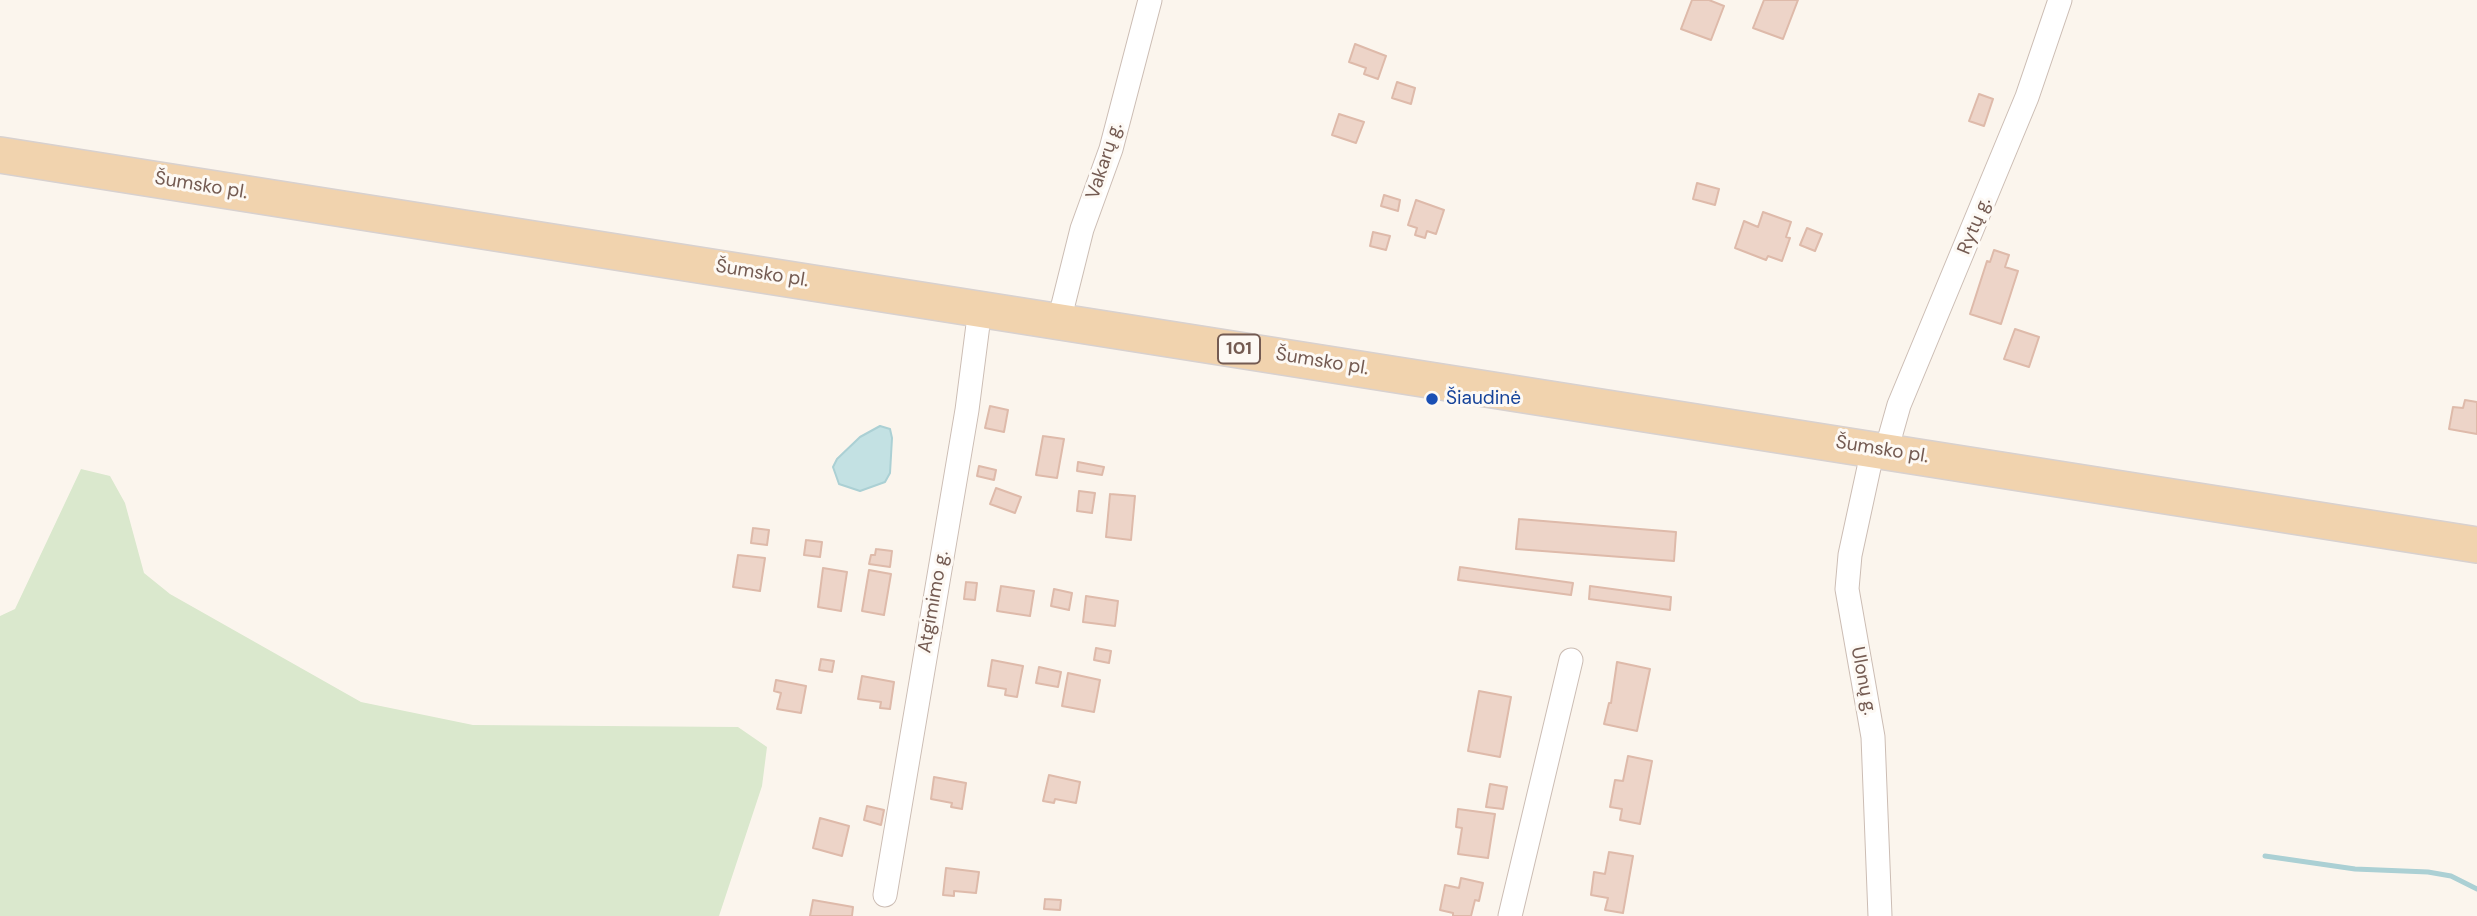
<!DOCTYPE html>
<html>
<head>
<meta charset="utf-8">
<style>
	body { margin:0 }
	canvas { display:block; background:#fbf5ed }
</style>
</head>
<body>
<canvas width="2477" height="916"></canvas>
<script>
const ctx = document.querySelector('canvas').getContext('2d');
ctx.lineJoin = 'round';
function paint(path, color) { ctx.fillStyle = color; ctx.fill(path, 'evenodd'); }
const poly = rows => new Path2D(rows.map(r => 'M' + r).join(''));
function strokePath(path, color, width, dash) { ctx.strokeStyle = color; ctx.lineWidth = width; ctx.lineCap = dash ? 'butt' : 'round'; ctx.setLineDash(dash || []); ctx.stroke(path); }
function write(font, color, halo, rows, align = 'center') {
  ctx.font = font + ' "DM Sans",sans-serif'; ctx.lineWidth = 6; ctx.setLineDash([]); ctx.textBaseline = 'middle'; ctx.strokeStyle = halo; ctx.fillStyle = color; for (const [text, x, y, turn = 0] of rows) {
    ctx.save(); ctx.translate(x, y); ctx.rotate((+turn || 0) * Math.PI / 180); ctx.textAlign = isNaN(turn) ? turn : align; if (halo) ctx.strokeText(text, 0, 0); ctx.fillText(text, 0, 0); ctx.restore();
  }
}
const green = poly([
	[81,469,110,476,125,503,144,573,170,594,361,702,473,725,738,727,767,747,762,786,719,916,0,916,0,616,15,609]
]);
const water = poly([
	[880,426,890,429,892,438,890,473,885,482,860,491,839,484,833,467,837,459,860,437,880,426]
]);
const stream = poly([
	[2265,856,2355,869,2428,872,2451,876,2477,889]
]);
const building = poly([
	[1692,0,1709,0,1724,6,1711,40,1681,29,1692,0],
	[1764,0,1798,0,1783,39,1753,28,1764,0],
	[1355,44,1386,56,1378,79,1364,74,1366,68,1349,62,1355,44],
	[1397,82,1415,88,1411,104,1392,98,1397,82],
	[1979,94,1993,99,1984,126,1969,121,1979,94],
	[1339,114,1364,122,1356,143,1332,135,1339,114],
	[1697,183,1719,189,1715,205,1693,199,1697,183],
	[1384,195,1400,200,1398,211,1381,206,1384,195],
	[1416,200,1444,210,1436,234,1427,231,1425,238,1415,235,1417,228,1408,225,1416,200],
	[1763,212,1791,222,1786,237,1790,238,1782,261,1768,256,1766,260,1735,248,1744,221,1758,227,1763,212],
	[1807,228,1822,234,1815,251,1800,245,1807,228],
	[1373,232,1390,236,1386,250,1370,246,1373,232],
	[1994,250,2009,255,2005,267,2018,271,2001,324,1970,314,1987,261,1990,262,1994,250],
	[2015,329,2039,337,2029,367,2004,359,2015,329],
	[2465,400,2477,402,2477,434,2449,429,2453,407,2463,408,2465,400],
	[990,406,1008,410,1004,432,985,428,990,406],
	[1043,436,1064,439,1057,478,1036,475,1043,436],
	[1078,462,1104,467,1102,475,1077,471,1078,462],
	[979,466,996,470,994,480,977,476,979,466],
	[996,488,1021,497,1015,513,990,504,996,488],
	[1079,491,1095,493,1092,513,1077,511,1079,491],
	[1110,494,1135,496,1131,540,1106,537,1110,494],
	[1519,519,1676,532,1674,561,1516,549,1519,519],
	[753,528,769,530,767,545,751,543,753,528],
	[806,540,822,542,820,557,804,555,806,540],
	[876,549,892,551,890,567,869,564,871,555,875,555,876,549],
	[738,555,765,558,760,591,733,587,738,555],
	[1460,567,1573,583,1571,595,1458,580,1460,567],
	[823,568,847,572,841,611,818,607,823,568],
	[869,570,891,574,884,615,862,611,869,570],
	[966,582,977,583,975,600,964,599,966,582],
	[1001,586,1034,591,1030,616,997,611,1001,586],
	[1590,586,1671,597,1670,610,1589,599,1590,586],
	[1054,589,1072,593,1069,610,1051,606,1054,589],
	[1086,596,1118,601,1115,626,1083,622,1086,596],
	[1096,648,1111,651,1109,663,1094,660,1096,648],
	[821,659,834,661,832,672,819,670,821,659],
	[992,660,1023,666,1017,697,1005,695,1006,689,988,686,992,660],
	[1617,662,1650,669,1637,731,1604,724,1609,703,1611,703,1617,662],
	[1039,667,1061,672,1058,687,1036,683,1039,667],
	[1068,673,1100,680,1094,712,1062,706,1068,673],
	[862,676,894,682,890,709,880,708,881,702,858,699,862,676],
	[776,680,806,686,801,713,777,709,781,693,774,691,776,680],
	[1479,691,1511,697,1500,757,1468,751,1479,691],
	[1628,756,1652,761,1640,824,1620,820,1622,809,1610,807,1615,780,1623,781,1628,756],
	[1049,775,1080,782,1076,803,1055,799,1054,803,1043,801,1049,775],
	[934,777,966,783,962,809,951,807,952,803,931,799,934,777],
	[1490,784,1507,787,1503,809,1486,807,1490,784],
	[867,806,884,810,881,825,864,820,867,806],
	[1458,809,1495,814,1488,858,1458,854,1462,828,1456,827,1458,809],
	[820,818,849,826,842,856,813,848,820,818],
	[1609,852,1633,856,1623,913,1605,910,1608,898,1591,895,1594,872,1605,874,1609,852],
	[946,868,979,872,976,893,954,891,954,896,943,895,946,868],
	[1461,878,1483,883,1479,901,1475,900,1471,916,1453,916,1453,913,1440,910,1445,885,1459,888,1461,878],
	[1045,899,1061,900,1060,910,1044,909,1045,899],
	[813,900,853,907,852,916,810,916,813,900]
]);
const street = poly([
	[1059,321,1082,229,1111,149,1150,0],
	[1873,449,1850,555,1847,589,1873,737,1880,916],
	[1886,451,1899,405,2027,97,2060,0],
	[885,895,967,410,980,309],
	[1510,916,1571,660]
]);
const primary = poly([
	[0,155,2477,545]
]);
const markers = [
	[1432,399,7,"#1a4fb4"]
];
const shields = [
	[1239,349,42]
];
const shieldNames = [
	["101",1239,349]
];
const streetNames = [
	["Vakarų g.",1105,161,-72],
	["Šumsko pl.",201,186,9],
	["Rytų g.",1975,226,-68],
	["Šumsko pl.",762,274,9],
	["Šumsko pl.",1322,362,9],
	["Šumsko pl.",1882,450,9],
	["Atgimimo g.",934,602,-80],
	["Ulonų g.",1863,681,79]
];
const transitNames = [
	["Šiaudinė",1446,399]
];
paint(green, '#dae8cd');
paint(water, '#c3e1e3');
strokePath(water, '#abd0d4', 2);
strokePath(stream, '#abd0d4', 5);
paint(building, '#edd4c8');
strokePath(building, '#debaaa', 2);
strokePath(street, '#ccbdb4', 25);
strokePath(primary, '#d8d1cf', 38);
strokePath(street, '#fff', 23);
strokePath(primary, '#f1d3ae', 35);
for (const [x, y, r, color] of markers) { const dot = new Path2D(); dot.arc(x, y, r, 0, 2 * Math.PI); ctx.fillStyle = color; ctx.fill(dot); strokePath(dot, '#fdf9f4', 2.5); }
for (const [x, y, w] of shields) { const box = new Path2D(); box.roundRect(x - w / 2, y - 14.5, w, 29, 5); ctx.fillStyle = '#fdf9f4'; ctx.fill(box); strokePath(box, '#745b52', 2); }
write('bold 18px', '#745b52', null, shieldNames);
write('19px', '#745b52', '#fdf9f4', streetNames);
write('19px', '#164399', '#fdf9f4', transitNames, 'left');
</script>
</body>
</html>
